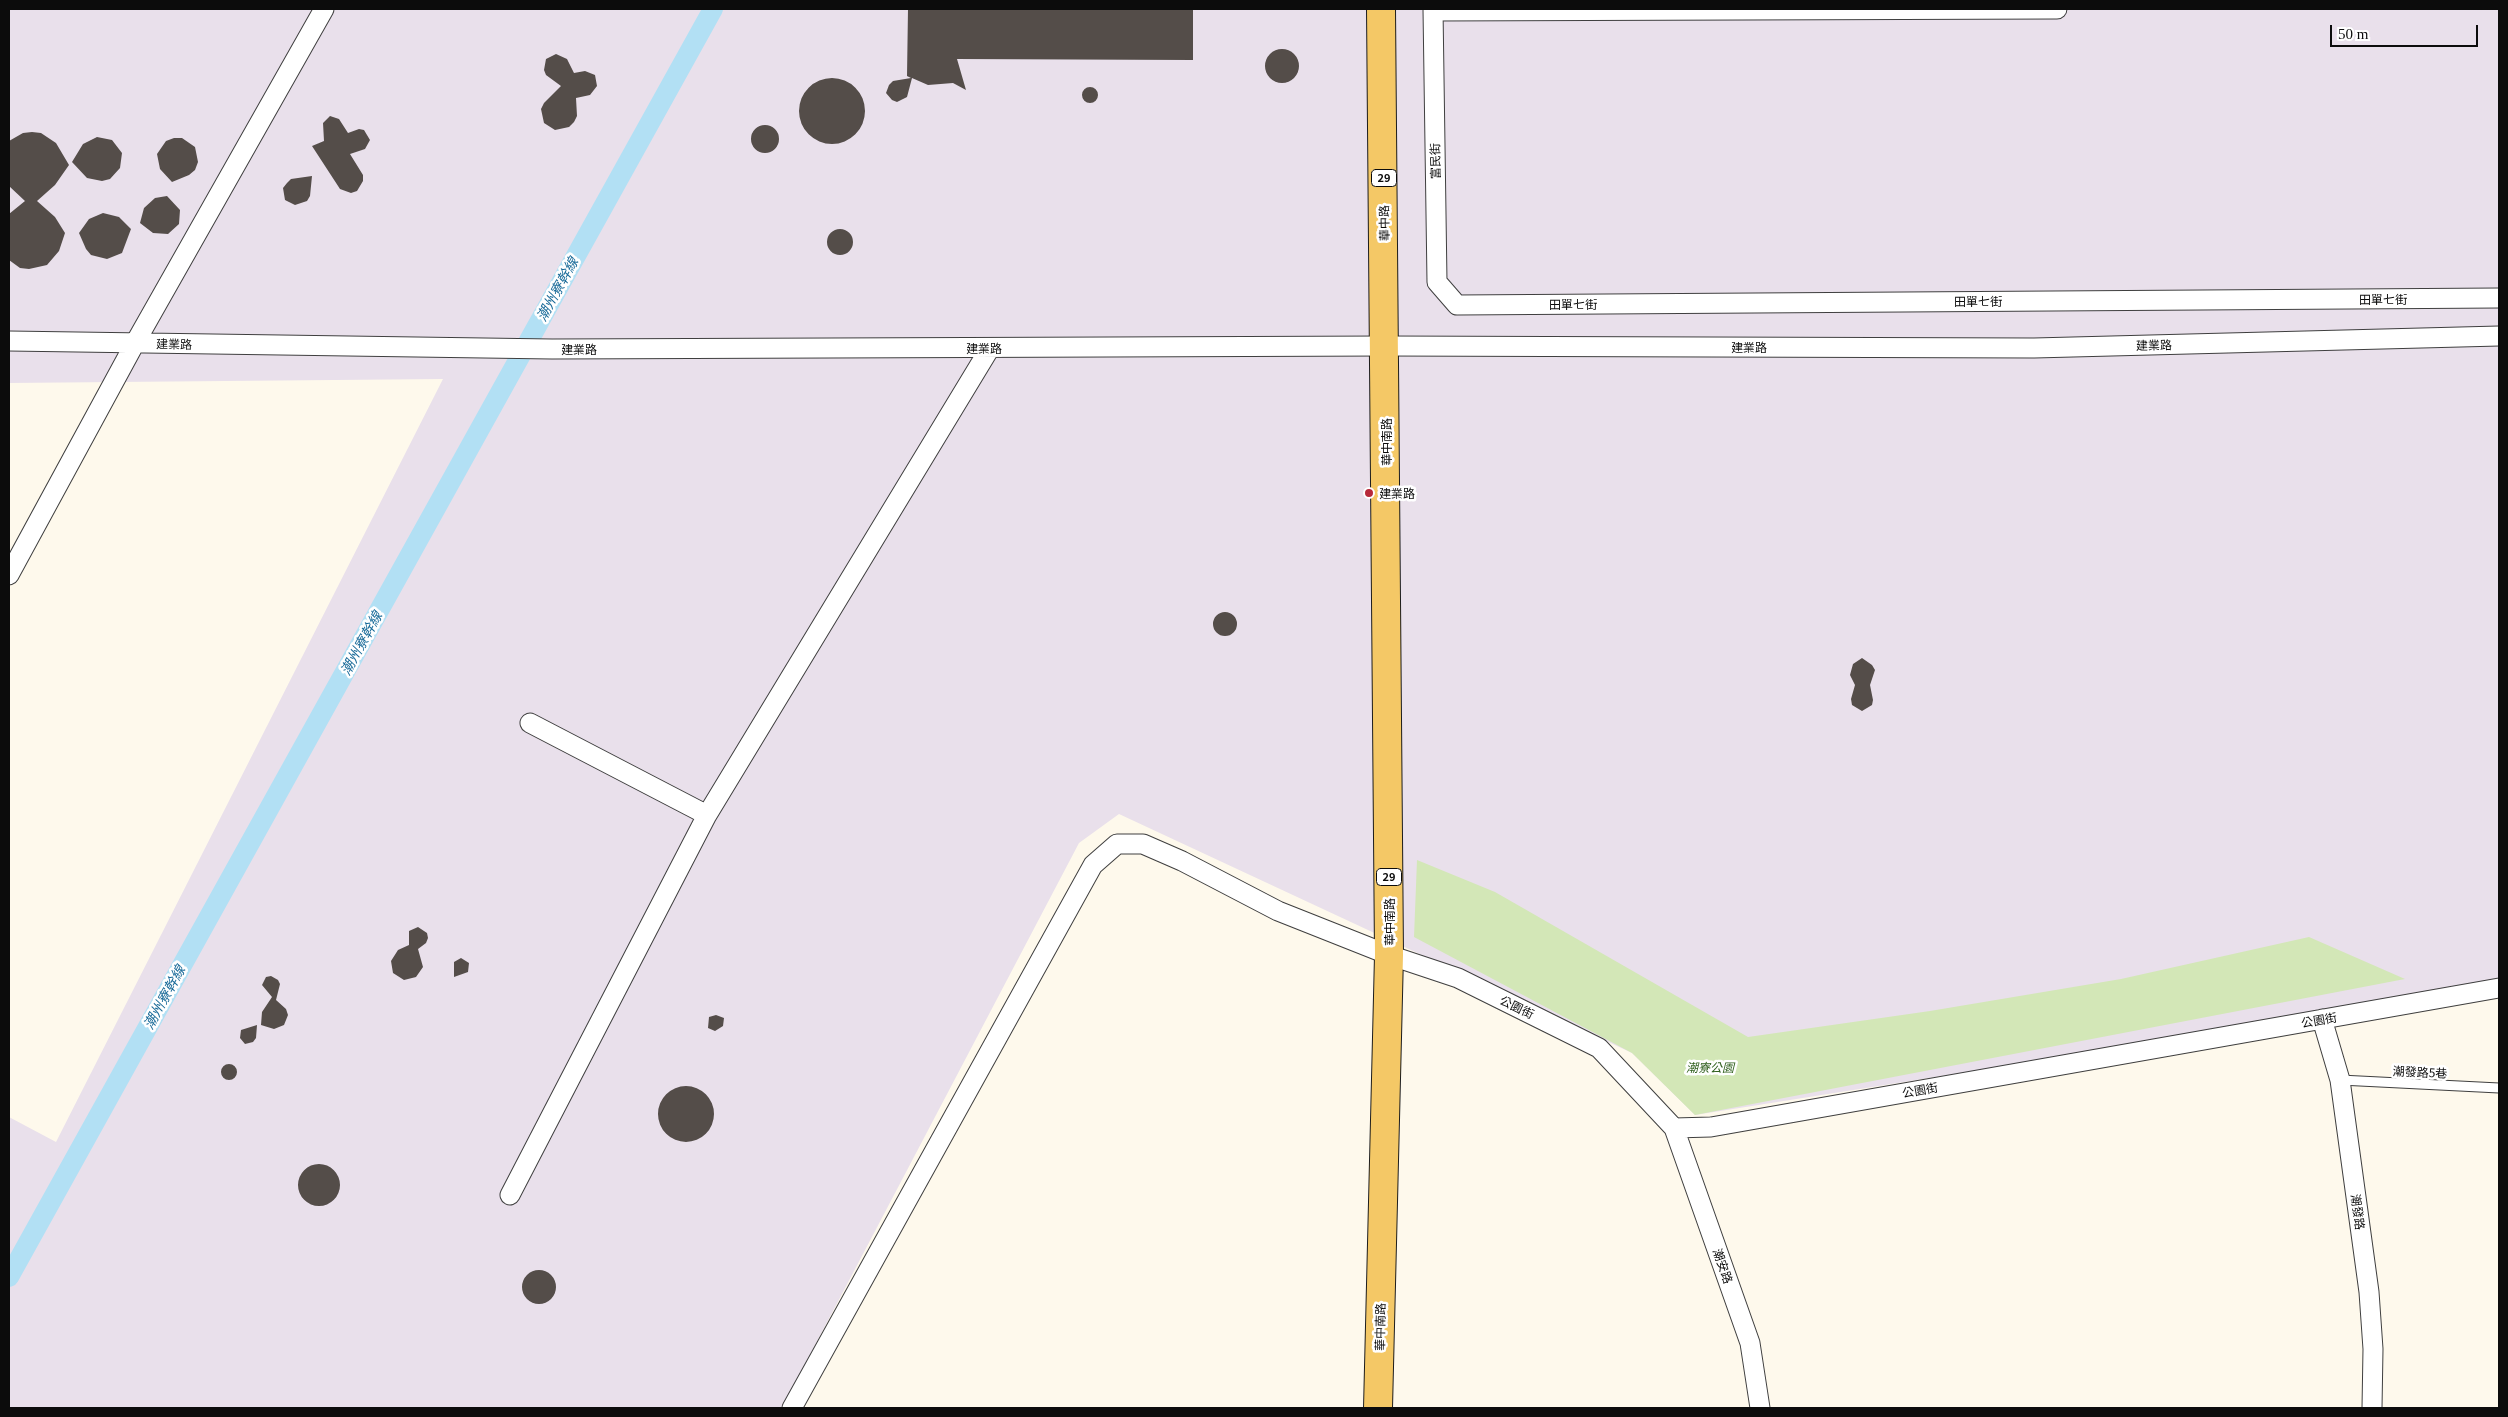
<!DOCTYPE html>
<html>
<head>
<meta charset="utf-8">
<style>
	body { margin:0 }
	#map { position:relative; width:2508px; height:1417px; overflow:hidden; background:#fef9ec; font-family:Georgia,serif }
	canvas { display:block }
	.frame { position:absolute; inset:0; border:10px solid #0c0c0c; pointer-events:none }
	.scale { position:absolute; left:2330px; top:25px; width:148px; height:22px; box-sizing:border-box; border:2px solid #0c0c0c; border-top:0; padding-left:6px; font-size:15px; line-height:18px; white-space:nowrap; color:#0c0c0c; -webkit-text-stroke:4px #fff; paint-order:stroke }
</style>
</head>
<body>
<div id="map">
<canvas width="2508" height="1417"></canvas>
<div class="frame"></div>
<div class="scale">50 m</div>
</div>
<script>
const ctx = document.querySelector('canvas').getContext('2d');
ctx.lineJoin = 'round';
function paint(path, color) { ctx.fillStyle = color; ctx.fill(path, 'evenodd'); }
const poly = rows => new Path2D(rows.map(r => 'M' + r).join(''));
function strokePath(path, color, width, dash) { ctx.strokeStyle = color; ctx.lineWidth = width; ctx.lineCap = dash ? 'butt' : 'round'; ctx.setLineDash(dash || []); ctx.stroke(path); }
function write(font, color, halo, rows, align = 'center') {
  ctx.font = font + ' Georgia,"Noto Sans TC",serif'; ctx.lineWidth = 5; ctx.setLineDash([]); ctx.textBaseline = 'middle'; ctx.strokeStyle = halo; ctx.fillStyle = color; for (const [text, x, y, turn = 0] of rows) {
    ctx.save(); ctx.translate(x, y); ctx.rotate((+turn || 0) * Math.PI / 180); ctx.textAlign = isNaN(turn) ? turn : align; if (halo) ctx.strokeText(text, 0, 0); ctx.fillText(text, 0, 0); ctx.restore();
  }
}
const industrial = poly([
	[9,9,2499,9,2499,988,1695,1115,1632,1053,1119,814,1079,843,782,1408,9,1408,9,1117,56,1142,443,379,9,383]
]);
const green = poly([
	[1417,860,1495,892,1748,1037,1930,1011,2121,979,2309,937,2405,979,1695,1115,1632,1053,1414,937]
]);
const canal = poly([
	[9,1277,713,9]
]);
const building = poly([
	[908,9,1193,10,1193,60,957,59,966,90,953,83,928,85,912,78,907,97,897,102,892,100,886,93,889,85,893,81,911,78,907,76],
	'1265 66a17 17 0 1 1 34 0a17 17 0 1 1-34 0Z',
	[556,54,567,59,574,73,585,71,595,75,597,86,590,95,576,98,577,116,574,122,569,127,555,130,544,123,541,109,544,103,561,86,546,75,544,70,546,59],
	'799 111a33 33 0 1 1 66 0a33 33 0 1 1-66 0Z',
	'1082 95a8 8 0 1 1 16 0a8 8 0 1 1-16 0Z',
	[330,116,339,119,348,133,359,129,364,130,370,140,365,149,350,154,363,175,363,181,357,191,351,193,340,189,312,146,324,141,323,123],
	'751 139a14 14 0 1 1 28 0a14 14 0 1 1-28 0Z',
	[32,132,41,133,56,143,69,165,55,185,37,201,55,217,65,233,59,251,47,265,29,269,20,268,9,260,9,214,25,201,9,186,9,141,23,133],
	[97,137,112,140,122,153,120,168,110,179,102,181,87,178,72,162,83,144],
	[174,138,182,138,195,147,198,162,195,170,189,175,172,182,160,169,157,154,166,141],
	[312,176,310,196,307,201,295,205,285,200,283,188,287,183,291,179],
	[167,196,180,210,179,224,168,234,153,233,140,223,144,208,155,198],
	[103,213,119,217,131,229,122,253,107,259,91,255,86,249,79,233,89,219],
	'827 242a13 13 0 1 1 26 0a13 13 0 1 1-26 0Z',
	'1213 624a12 12 0 1 1 24 0a12 12 0 1 1-24 0Z',
	[1862,658,1872,665,1875,670,1870,685,1873,700,1872,705,1862,711,1852,705,1851,699,1855,685,1850,675,1853,664],
	[418,927,427,933,428,938,426,943,418,949,423,967,416,977,404,980,393,973,391,961,398,950,409,945,409,931],
	[461,958,469,963,468,972,454,977,454,962],
	[271,976,278,980,280,984,276,1000,286,1009,288,1015,284,1025,274,1029,261,1025,262,1012,272,997,262,985,266,977],
	[716,1015,724,1018,723,1026,715,1031,708,1028,709,1017],
	[257,1025,256,1038,253,1042,245,1044,240,1038,241,1030],
	'221 1072a8 8 0 1 1 16 0a8 8 0 1 1-16 0Z',
	'658 1114a28 28 0 1 1 56 0a28 28 0 1 1-56 0Z',
	'298 1185a21 21 0 1 1 42 0a21 21 0 1 1-42 0Z',
	'522 1287a17 17 0 1 1 34 0a17 17 0 1 1-34 0Z'
]);
const lane = poly([
	[2340,1080,2499,1088]
]);
const street = poly([
	[1433,9,1437,282,1457,305,2499,298],
	[1433,11,2057,9],
	[9,341,552,349,1386,346,2034,348,2499,336],
	[9,575,135,343,324,9],
	[530,723,707,815],
	[2322,1019,2340,1080,2369,1292,2373,1349,2372,1408],
	[1674,1128,1750,1343,1760,1408],
	[510,1195,707,815,990,348],
	[792,1408,1093,865,1117,844,1143,844,1182,861,1278,911,1389,955,1458,978,1599,1048,1674,1128,1711,1127,2499,988]
]);
const primary = poly([
	[1378,1408,1389,955,1381,9]
]);
const markers = [
	[1369,493,5,"#b7293a"]
];
const shields = [
	[1384,178,25],
	[1389,877,25]
];
const shieldNames = [
	["29",1384,178],
	["29",1389,877]
];
const streetNames = [
	["富民街",1435,161,-91],
	["華中路",1384,223,-91],
	["田單七街",2383,299],
	["田單七街",1978,301],
	["田單七街",1573,304],
	["建業路",174,344,1],
	["建業路",2154,345,-1],
	["建業路",1749,347],
	["建業路",984,348],
	["建業路",579,349],
	["華中南路",1386,442,-90],
	["華中南路",1389,922,-90],
	["公園街",1517,1007,26],
	["公園街",2319,1020,-10],
	["潮發路5巷",2420,1072,3],
	["公園街",1920,1090,-10],
	["潮發路",2358,1212,82],
	["潮安路",1723,1266,71],
	["華中南路",1380,1327,-89]
];
const poiNames = [
	["建業路",1379,493]
];
const parkNames = [
	["潮寮公園",1710,1067]
];
const waterNames = [
	["潮州寮幹線",557,289,-61],
	["潮州寮幹線",361,643,-61],
	["潮州寮幹線",164,997,-61]
];
paint(industrial, '#e9e0eb');
paint(green, '#d3e7b7');
strokePath(canal, '#b2e0f4', 20);
paint(building, '#544d49');
strokePath(lane, '#3f3f3f', 11);
strokePath(street, '#3f3f3f', 21);
strokePath(primary, '#1d1d1d', 30);
strokePath(lane, '#fff', 9);
strokePath(street, '#fff', 19);
strokePath(primary, '#f4c866', 28);
for (const [x, y, r, color] of markers) { const dot = new Path2D(); dot.arc(x, y, r, 0, 2 * Math.PI); ctx.fillStyle = color; ctx.fill(dot); strokePath(dot, '#fff', 2); }
for (const [x, y, w] of shields) { const box = new Path2D(); box.roundRect(x - w / 2, y - 8.5, w, 17, 4); ctx.fillStyle = '#fff'; ctx.fill(box); strokePath(box, '#0c0c0c', 1); }
write('bold 11px', '#0c0c0c', null, shieldNames);
write('12px', '#0c0c0c', '#fff', streetNames);
write('12px', '#0c0c0c', '#fff', poiNames, 'left');
write('italic 12px', '#31611f', '#fff', parkNames);
write('italic 14px', '#1a6b99', '#fff', waterNames);
</script>
</body>
</html>
